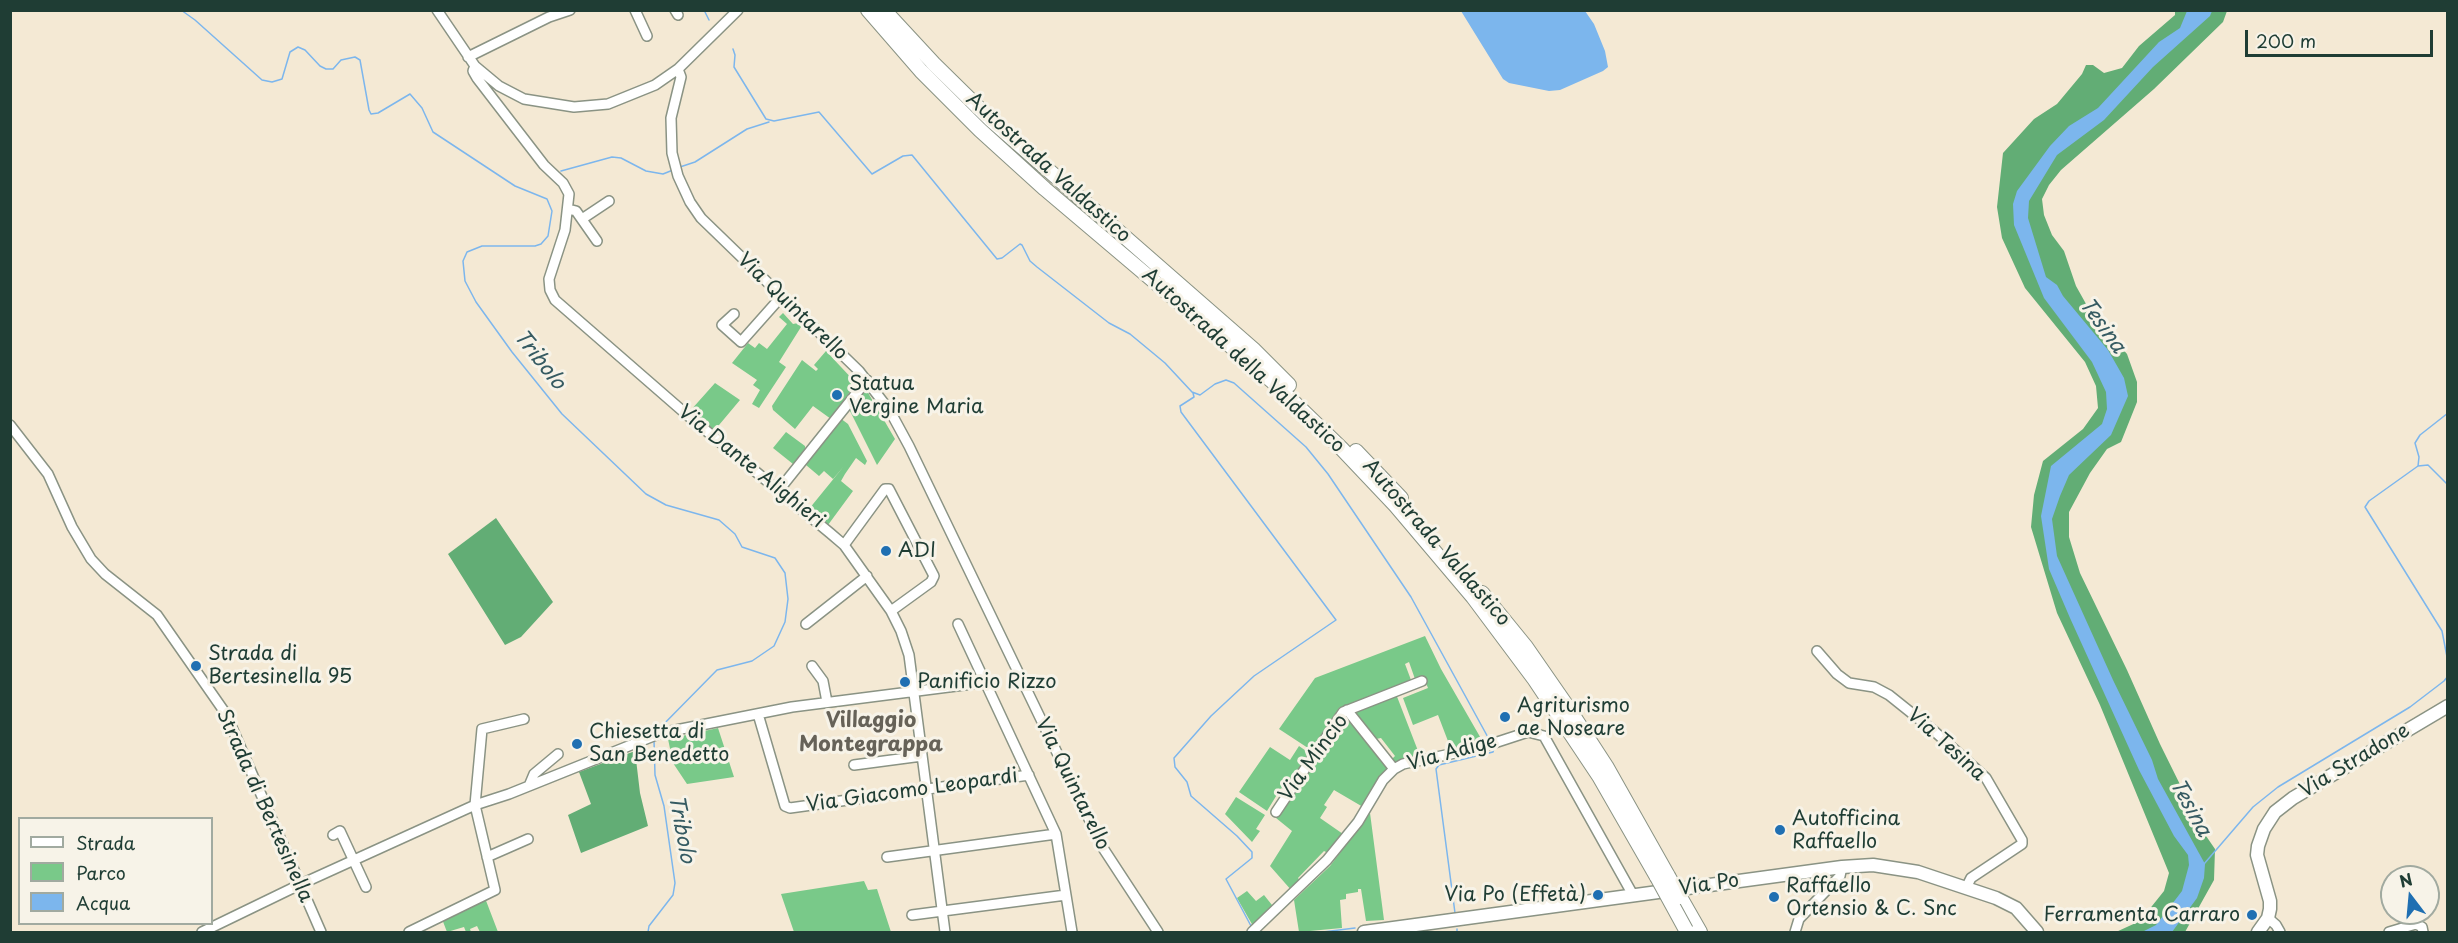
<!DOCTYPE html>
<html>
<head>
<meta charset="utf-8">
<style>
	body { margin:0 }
	#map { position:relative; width:2458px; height:943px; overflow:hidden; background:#f4e9d4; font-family:"Playpen Sans",sans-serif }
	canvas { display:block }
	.frame { position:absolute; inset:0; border:12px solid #1f3d34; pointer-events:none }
	.legend { position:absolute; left:18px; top:817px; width:195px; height:108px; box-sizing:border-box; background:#f7f3e8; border:2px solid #a1aaa0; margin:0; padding:8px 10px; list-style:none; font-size:18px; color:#1f3d34 }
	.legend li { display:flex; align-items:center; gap:12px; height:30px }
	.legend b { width:30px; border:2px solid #a1aaa0 }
	.north { position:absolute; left:2380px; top:865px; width:60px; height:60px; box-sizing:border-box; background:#f7f3e8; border:2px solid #a1aaa0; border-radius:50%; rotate:344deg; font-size:16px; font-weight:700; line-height:24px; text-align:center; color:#1f3d34 }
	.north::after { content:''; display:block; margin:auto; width:21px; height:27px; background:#1f6fb2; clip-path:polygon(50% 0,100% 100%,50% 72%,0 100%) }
	.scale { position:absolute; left:2245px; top:30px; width:188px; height:27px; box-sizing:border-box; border:3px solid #1f3d34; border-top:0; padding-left:8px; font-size:18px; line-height:21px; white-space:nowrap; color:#1f3d34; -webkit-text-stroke:4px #f7f3e8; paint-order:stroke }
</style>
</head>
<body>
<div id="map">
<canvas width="2458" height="943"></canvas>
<div class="frame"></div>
<ul class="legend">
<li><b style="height:8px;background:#fff"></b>Strada</li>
<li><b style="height:16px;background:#79c989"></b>Parco</li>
<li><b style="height:16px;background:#7cb6ed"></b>Acqua</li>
</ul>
<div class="north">N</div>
<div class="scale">200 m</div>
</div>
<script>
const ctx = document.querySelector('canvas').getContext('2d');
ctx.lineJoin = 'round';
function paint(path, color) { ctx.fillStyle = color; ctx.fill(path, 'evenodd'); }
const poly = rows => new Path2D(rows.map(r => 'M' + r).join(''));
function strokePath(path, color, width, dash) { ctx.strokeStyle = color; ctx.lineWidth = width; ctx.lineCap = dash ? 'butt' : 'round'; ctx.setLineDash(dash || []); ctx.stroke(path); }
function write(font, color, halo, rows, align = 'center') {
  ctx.font = font + ' "Playpen Sans",sans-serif'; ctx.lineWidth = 6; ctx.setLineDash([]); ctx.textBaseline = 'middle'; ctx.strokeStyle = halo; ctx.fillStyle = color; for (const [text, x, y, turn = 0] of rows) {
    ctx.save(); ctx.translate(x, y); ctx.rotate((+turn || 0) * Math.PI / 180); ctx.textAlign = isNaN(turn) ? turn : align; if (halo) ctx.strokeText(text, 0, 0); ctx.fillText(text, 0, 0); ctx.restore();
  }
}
const green = poly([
	[783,313,793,324,798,323,801,327,779,362,786,367,759,408,752,404,760,390,753,385,757,380,732,363,748,343,755,348,759,343,767,349,787,324,779,317],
	[826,351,856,383,831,419,813,406,795,429,773,410,772,406,802,360,816,371,818,369,814,365],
	[715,383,740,400,714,431,690,411],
	[861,391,867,391,895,439,877,465,850,411,850,405],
	[840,418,848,424,867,461,865,465,856,458,845,474,841,481,853,491,828,525,809,509,844,466,833,479,824,471,819,476,806,465,806,461],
	[786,432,805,446,805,450,793,464,773,448],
	[1425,636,1441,669,1483,742,1451,749,1438,715,1413,725,1403,698,1428,688,1423,676,1415,679,1409,662,1405,664,1411,680,1339,708,1311,750,1279,729,1315,678],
	[1396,694,1420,756,1395,763,1392,759,1395,756,1381,738,1376,739,1355,713,1356,710],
	[1345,717,1389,768,1363,807,1334,790,1324,805,1327,807,1320,818,1343,834,1328,853,1324,851,1298,878,1301,882,1292,891,1270,866,1292,831,1276,818,1325,746,1329,748,1336,737,1332,734],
	[718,728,734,777,687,784,673,763,668,739],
	[1299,746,1309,753,1309,756,1285,790,1281,788,1267,811,1239,792,1270,747,1290,760],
	[1236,797,1265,815,1256,829,1260,831,1252,842,1225,814],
	[1370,813,1384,920,1366,921,1361,889,1358,889,1358,892,1346,894,1346,899,1340,900,1342,928,1299,932,1294,900,1330,866],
	[864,881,868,890,877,889,891,932,794,932,781,894],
	[1247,891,1256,901,1264,895,1272,905,1272,908,1253,926,1237,898],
	[485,898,498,932,480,932,477,926,470,929,471,932,466,932,464,927,447,932,442,919]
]);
const forest = poly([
	[2175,11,2227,11,2223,22,2154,89,2061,170,2049,185,2042,199,2044,215,2052,235,2064,251,2076,286,2090,311,2127,354,2137,382,2137,402,2121,442,2107,449,2090,473,2069,512,2069,537,2080,573,2127,670,2160,744,2204,833,2215,849,2214,880,2185,932,2116,932,2140,921,2164,891,2169,873,2100,705,2057,613,2031,527,2034,495,2043,461,2083,429,2098,408,2096,386,2085,362,2025,288,2002,238,1997,207,2003,153,2034,119,2057,104,2082,74,2086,65,2093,65,2104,73,2122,68,2139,46,2175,15],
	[496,518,553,602,521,637,505,645,448,554],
	[635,751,640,793,648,826,581,853,568,815,591,804,579,772]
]);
const water = poly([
	[1461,11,1585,11,1594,24,1605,51,1608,67,1603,71,1560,90,1549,91,1509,83,1503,79],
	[2187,11,2212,11,2210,16,2153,67,2104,120,2057,155,2029,201,2028,218,2046,277,2057,285,2063,296,2108,350,2124,378,2128,396,2111,435,2069,475,2060,496,2052,519,2057,556,2113,680,2152,760,2158,779,2205,864,2204,878,2197,898,2172,932,2142,932,2156,925,2182,891,2189,865,2188,855,2174,836,2139,770,2070,618,2049,569,2041,516,2051,466,2102,424,2107,409,2106,392,2092,362,2044,298,2014,225,2013,204,2017,191,2050,146,2069,126,2098,108,2159,42,2180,28]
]);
const stream = poly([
	[181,10,195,20,262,80,272,82,282,79,290,52,298,47,305,50,320,66,326,69,333,69,341,60,355,57,360,60,369,110,371,114,378,113,410,94,422,108,433,132,515,186,547,199,552,211,548,236,541,244,535,246,482,246,467,252,463,261,465,281,476,302,512,352,562,414,646,494,666,505,719,520,735,534,742,547,775,558,785,573,788,599,785,622,774,646,752,661,717,670,656,732],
	[704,10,709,20],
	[733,49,735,55,734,67,766,119,774,121,819,112,872,174,903,156,912,155,997,259,1002,258,1020,244,1022,245,1030,261,1037,267,1109,323,1130,334,1165,363,1192,392,1200,395,1215,384,1226,380,1234,383,1306,447,1328,474,1411,597,1490,741],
	[680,167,695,162,747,129,769,122],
	[561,171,612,157,621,158,646,171,663,174,673,170],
	[1193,393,1194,397,1180,406,1181,412,1336,620,1254,676,1211,716,1174,758,1175,767,1187,782,1191,796,1237,836,1252,852,1252,858,1226,879,1251,926],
	[2448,413,2420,435,2415,443,2419,457,2418,466,2369,501,2365,507,2442,631,2448,662],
	[2418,466,2428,465,2448,485],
	[2204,864,2253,807,2278,787,2410,707,2444,681,2448,676],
	[1455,913,1436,769,1439,765,1493,752,1494,748],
	[1457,929,1457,932],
	[648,932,649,926,673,895,675,883,664,806,655,775,654,740],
	[1323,932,1355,928]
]);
const minor = poly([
	[437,10,475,66,499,86,524,99,574,107,608,104,655,85,678,69,738,10],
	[635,10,647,36],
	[675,10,678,15],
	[468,57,549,17,570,10],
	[475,66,473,71,477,78,544,165,563,183,569,194,565,230,549,279,550,290,555,300,686,414,830,533,844,545,891,611,901,631,909,655,945,932],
	[678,69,681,77,671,118,672,153,678,176,690,202,701,218,859,371,890,411,909,446,1103,848,1158,932],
	[568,209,576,211,597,241],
	[582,219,609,201],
	[734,314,722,325,741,342,781,297],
	[10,425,48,474,72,527,91,559,105,574,157,615,226,714,321,932],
	[779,490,867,380],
	[844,545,885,489,889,489,934,576,931,582,891,611],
	[806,624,867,576],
	[958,624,1056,834,1072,932],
	[1817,651,1837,674,1849,683,1874,687,1889,695,1934,731,1986,778,2022,840,2022,844,1971,878,1966,888],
	[812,666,823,681,827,702],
	[1347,710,1394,769],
	[758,714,785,806,790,808,1029,775],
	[854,765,922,756],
	[529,786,534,774,558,754],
	[1276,812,1343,712,1422,681],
	[333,835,340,831,366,887],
	[487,857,528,839],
	[887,857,1056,834],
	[912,915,1066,895],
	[2268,918,2276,925,2280,932],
	[202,932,299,885,475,805,509,794,661,733,792,707,980,683,985,684],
	[409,932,495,890,475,805,482,729,524,719],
	[1252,932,1327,860,1358,822,1383,780,1394,769,1403,764,1479,748,1528,732,1544,736,1633,895],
	[1795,932,1799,919,1840,876,1842,867],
	[2389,932,2416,924,2422,927,2423,932]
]);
const major = poly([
	[1364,932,1842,867,1873,865,1918,872,1996,898,2016,908,2037,932],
	[2258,932,2268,918,2270,909,2270,901,2257,855,2258,846,2264,829,2275,812,2293,798,2448,706]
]);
const highway = poly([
	[868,10,921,71,980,130,1045,189,1273,382,1342,449,1396,506,1473,597,1535,680,1599,776,1657,877],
	[884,10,934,64,991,120,1253,349,1289,385],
	[1356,451,1401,498],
	[1482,593,1526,647,1569,709,1606,766,1668,876],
	[1680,897,1700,932]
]);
const highwayBridge = poly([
	[1668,876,1680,897],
	[1657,877,1686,930]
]);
const markers = [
	[837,395,6,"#1f6fb2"],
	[886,551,6,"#1f6fb2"],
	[196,666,6,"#1f6fb2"],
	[905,682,6,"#1f6fb2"],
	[1505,717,6,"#1f6fb2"],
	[577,744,6,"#1f6fb2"],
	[1780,830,6,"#1f6fb2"],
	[1598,895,6,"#1f6fb2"],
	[1774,897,6,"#1f6fb2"],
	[2252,915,6,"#1f6fb2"]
];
const streetNames = [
	["Autostrada Valdastico",1048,168,42],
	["Via Quintarello",792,307,44],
	["Autostrada della Valdastico",1243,361,42],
	["Via Dante Alighieri",751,467,39],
	["Autostrada Valdastico",1436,543,49],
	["Via Tesina",1946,745,42],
	["Via Adige",1452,753,-15],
	["Via Mincio",1314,758,-54],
	["Via Stradone",2355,761,-31],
	["Via Quintarello",1072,784,64],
	["Via Giacomo Leopardi",912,791,-8],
	["Strada di Bertesinella",264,806,66],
	["Via Po",1709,885,-8]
];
const poiNames = [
	["Statua",849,384],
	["Vergine Maria",849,407],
	["ADI",898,551],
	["Strada di",208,654],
	["Bertesinella 95",208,677],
	["Panificio Rizzo",917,682],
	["Agriturismo",1517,706],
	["ae Noseare",1517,729],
	["Chiesetta di",589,732],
	["San Benedetto",589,755],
	["Autofficina",1792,819],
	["Raffaello",1792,842],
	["Raffaello",1786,886],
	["Ortensio & C. Snc",1786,909],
	["Via Po (Effetà)",1586,895,"right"],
	["Ferramenta Carraro",2240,915,"right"]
];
const waterNames = [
	["Tesina",2102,326,54],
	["Tribolo",539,360,52],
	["Tesina",2190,808,61],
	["Tribolo",681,829,80]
];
const neighbourhoodNames = [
	["Villaggio",871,721],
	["Montegrappa",871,745]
];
paint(green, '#79c989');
paint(forest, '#62ad75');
paint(water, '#7cb6ed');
strokePath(stream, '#7cb6ed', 1.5);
strokePath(minor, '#8a9384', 12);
strokePath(major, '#8a9384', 15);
strokePath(highway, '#8a9384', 16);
strokePath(minor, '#fff', 9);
strokePath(major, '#fff', 12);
strokePath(highway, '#fff', 14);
strokePath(highwayBridge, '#8a9384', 16, []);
strokePath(highwayBridge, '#fff', 14);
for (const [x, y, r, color] of markers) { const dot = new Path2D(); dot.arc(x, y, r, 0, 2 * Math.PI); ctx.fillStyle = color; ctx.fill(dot); strokePath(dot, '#f7f3e8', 2); }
write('20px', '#1f3d34', '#f7f3e8', streetNames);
write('20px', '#1f3d34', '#f7f3e8', poiNames, 'left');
write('italic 21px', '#365b62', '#f7f3e8', waterNames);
write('bold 21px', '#666258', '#f7f3e8', neighbourhoodNames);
</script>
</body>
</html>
